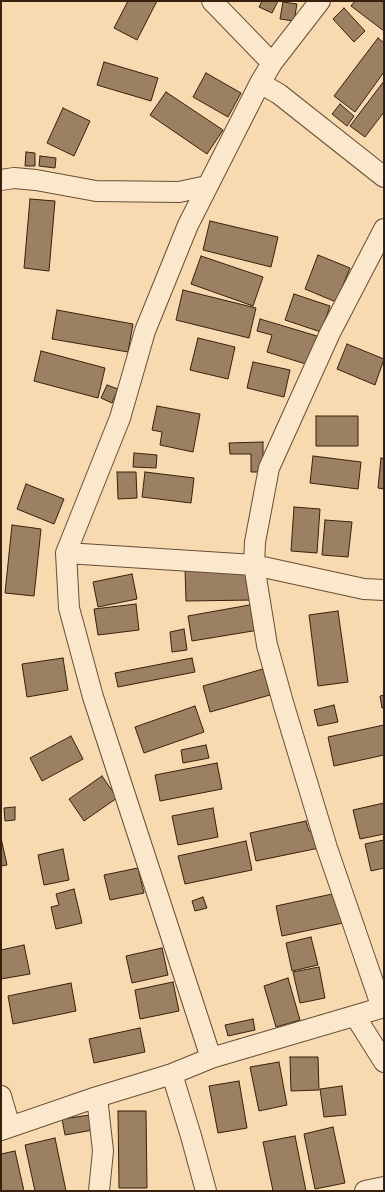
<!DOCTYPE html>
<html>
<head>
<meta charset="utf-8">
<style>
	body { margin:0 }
	#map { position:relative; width:385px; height:1192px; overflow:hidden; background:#f8dab0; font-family:"EB Garamond",serif }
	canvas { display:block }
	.frame { position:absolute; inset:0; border:2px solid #37200d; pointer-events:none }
</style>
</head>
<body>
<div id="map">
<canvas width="385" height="1192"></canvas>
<div class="frame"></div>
</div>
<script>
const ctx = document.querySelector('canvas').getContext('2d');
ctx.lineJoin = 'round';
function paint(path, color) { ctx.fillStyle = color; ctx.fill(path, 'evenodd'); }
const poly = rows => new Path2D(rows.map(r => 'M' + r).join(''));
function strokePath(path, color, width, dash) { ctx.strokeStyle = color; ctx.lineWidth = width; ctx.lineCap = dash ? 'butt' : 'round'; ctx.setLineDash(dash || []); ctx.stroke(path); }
const building = poly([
	[128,1,157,1,137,40,114,28,128,1],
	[262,1,278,1,272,13,259,7,262,1],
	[355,1,384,1,384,31,351,6,355,1],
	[283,2,297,4,294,21,280,19,283,2],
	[344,8,365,31,354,42,333,19,344,8],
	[378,38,384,43,384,72,355,112,334,96,378,38],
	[104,62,158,78,151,101,97,85,104,62],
	[206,73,241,93,228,117,193,97,206,73],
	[384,81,384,112,365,137,350,126,384,81],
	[166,92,223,130,207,154,150,115,166,92],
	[340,104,354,116,347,126,332,114,340,104],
	[63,108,90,121,74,156,47,143,63,108],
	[26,152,35,153,35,166,25,166,26,152],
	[40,156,56,158,55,168,39,166,40,156],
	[30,199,55,201,49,271,24,268,30,199],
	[210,221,278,237,271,267,203,250,210,221],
	[318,255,350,268,336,302,305,289,318,255],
	[201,256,263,277,253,306,191,284,201,256],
	[183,290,256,308,249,338,176,320,183,290],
	[294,294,330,306,321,332,285,320,294,294],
	[57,310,133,324,128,352,52,339,57,310],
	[260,319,317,336,309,365,267,352,272,335,257,331,260,319],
	[198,338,235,347,228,379,190,370,198,338],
	[347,344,384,359,375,385,337,369,347,344],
	[41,351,105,368,98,398,34,381,41,351],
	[253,362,290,370,284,397,247,388,253,362],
	[107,385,118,389,112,403,101,398,107,385],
	[157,406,200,414,193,452,160,445,162,432,152,430,157,406],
	[316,416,358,416,358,446,316,446,316,416],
	[263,442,263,472,251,472,251,454,230,454,229,443,263,442],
	[134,453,157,455,156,468,133,467,134,453],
	[313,456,361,462,358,489,310,483,313,456],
	[381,458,384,459,384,489,378,488,381,458],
	[117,472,136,472,137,498,118,499,117,472],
	[145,472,194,478,191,503,142,497,145,472],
	[26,484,64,499,54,524,17,509,26,484],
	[294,507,320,509,317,553,291,551,294,507],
	[325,520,352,522,348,557,322,555,325,520],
	[12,525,41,529,34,596,5,593,12,525],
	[253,566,254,600,186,601,185,568,253,566],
	[132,574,137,599,98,607,93,582,132,574],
	[136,604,139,630,98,635,94,609,136,604],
	[255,604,259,630,192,641,188,616,255,604],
	[338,611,348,682,318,686,309,615,338,611],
	[184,629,187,650,172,652,170,632,184,629],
	[63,658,68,690,27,697,22,664,63,658],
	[192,658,195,672,118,687,115,673,192,658],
	[263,669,270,695,210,712,203,686,263,669],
	[384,695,384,708,382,708,380,696,384,695],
	[334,705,338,722,318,726,314,710,334,705],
	[195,706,204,732,144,753,135,727,195,706],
	[384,725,384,755,334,766,328,737,384,725],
	[71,736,83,759,42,781,30,758,71,736],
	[206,745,209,758,183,763,181,750,206,745],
	[217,763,222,789,160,801,155,775,217,763],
	[102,776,117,798,84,821,69,799,102,776],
	[384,803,384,834,360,839,353,810,384,803],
	[15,807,15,820,5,821,4,808,15,807],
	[213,808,218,837,178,845,172,816,213,808],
	[306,821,309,831,320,829,324,847,256,861,250,833,306,821],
	[1,838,7,865,1,866,1,838],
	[384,840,384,868,371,871,365,844,384,840],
	[246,841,252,870,185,884,178,856,246,841],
	[63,849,69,880,44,885,38,855,63,849],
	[138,868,144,893,110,900,104,875,138,868],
	[74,889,82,923,56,929,51,907,59,905,56,894,74,889],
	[337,893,343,923,282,936,276,906,337,893],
	[203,897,207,908,195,911,192,901,203,897],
	[311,937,318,965,292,971,286,943,311,937],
	[24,945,30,974,1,979,1,950,24,945],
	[162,948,168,975,132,983,126,956,162,948],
	[319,967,325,998,300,1003,293,972,319,967],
	[288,978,300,1020,276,1027,264,986,288,978],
	[173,982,179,1011,140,1019,135,990,173,982],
	[71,983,76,1011,13,1024,8,996,71,983],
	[253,1019,255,1030,228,1036,225,1025,253,1019],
	[140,1028,145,1052,94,1063,89,1039,140,1028],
	[290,1057,318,1057,319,1090,291,1091,290,1057],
	[279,1062,287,1105,259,1111,250,1067,279,1062],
	[239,1081,247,1128,218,1133,209,1086,239,1081],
	[342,1086,346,1115,324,1117,320,1089,342,1086],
	[118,1111,146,1111,147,1188,119,1188,118,1111],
	[90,1115,93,1130,65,1135,62,1119,90,1115],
	[333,1127,345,1183,315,1189,304,1134,333,1127],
	[295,1136,306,1191,273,1191,263,1142,295,1136],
	[55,1138,66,1191,35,1191,25,1145,55,1138],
	[15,1151,24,1191,1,1191,1,1154,15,1151]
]);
const street = poly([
	[212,1,272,63],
	[260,83,279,94,384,177],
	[1,180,14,178,36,180,96,191,179,192,207,186],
	[66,553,254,565,364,589,384,590],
	[382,1008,327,848,284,706,267,645,254,565,255,542,269,468,330,333,384,229],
	[355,1016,384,1062],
	[211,1058,93,697,69,608,66,553,120,418,145,331,188,225,260,83,272,63,320,1],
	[172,1074,191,1136,206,1191],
	[1,1096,10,1127],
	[97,1097,103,1151,99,1191],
	[1,1130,97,1097,172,1074,211,1058,384,1007],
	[365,1191,384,1187]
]);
paint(building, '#9b8162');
strokePath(building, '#37200d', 1);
strokePath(street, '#674e36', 22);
strokePath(street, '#fae7cc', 20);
</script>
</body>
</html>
